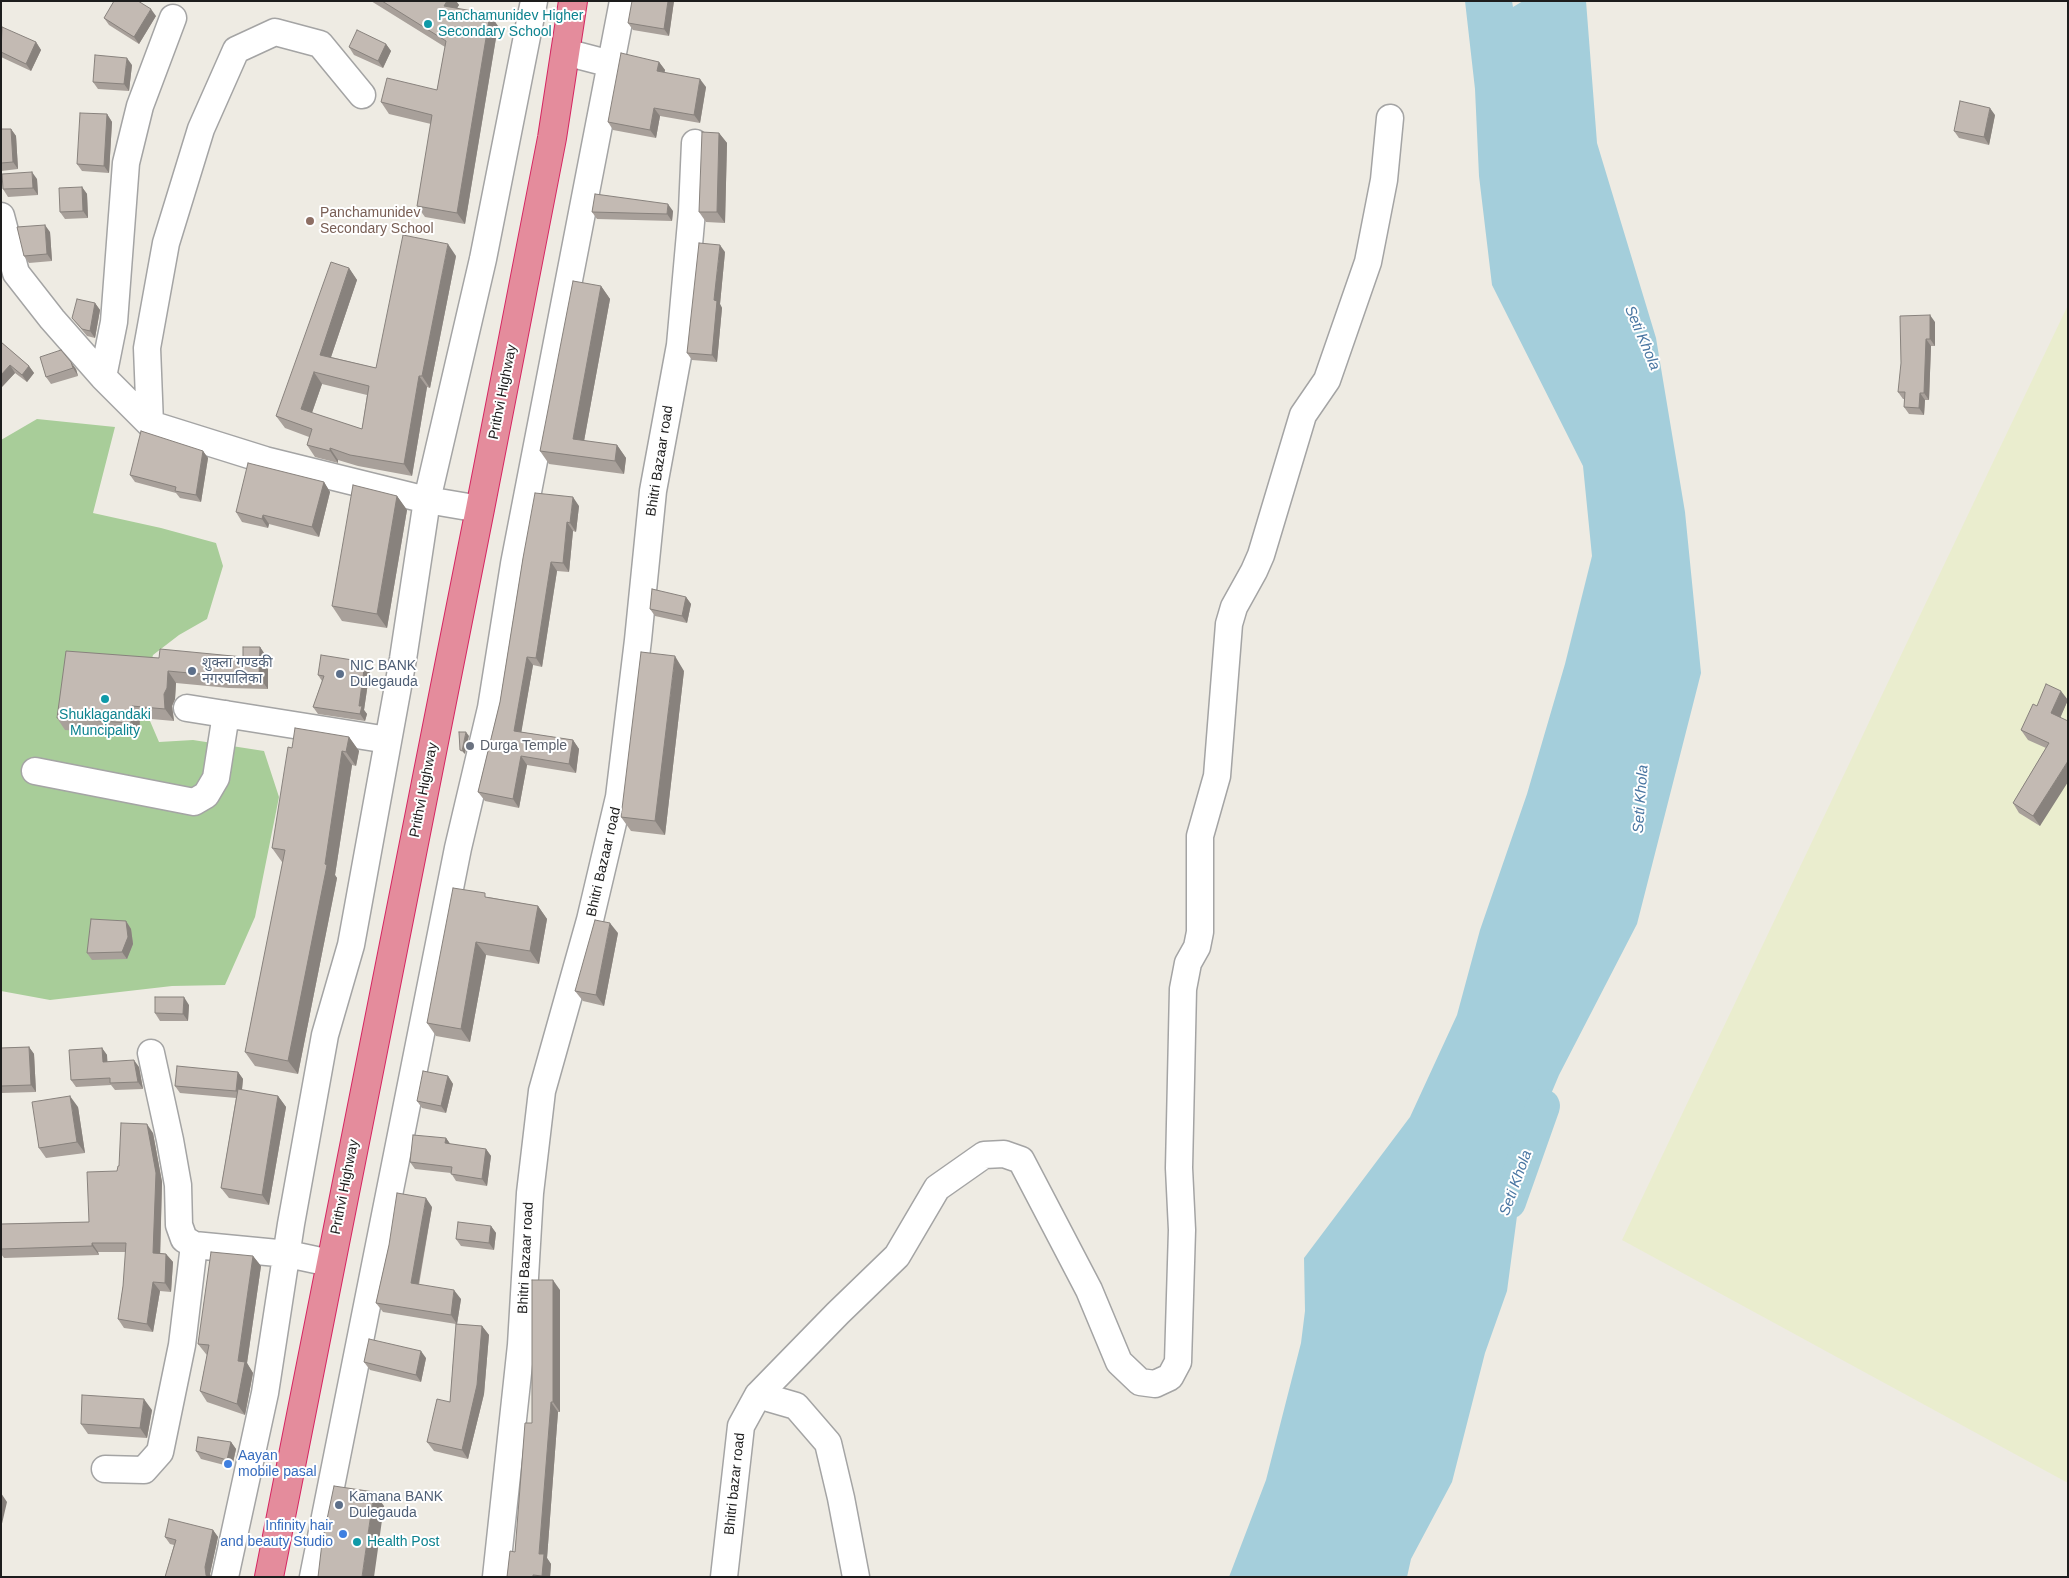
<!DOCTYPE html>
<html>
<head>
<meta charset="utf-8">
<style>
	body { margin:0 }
	#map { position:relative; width:2069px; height:1578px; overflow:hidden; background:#eeebe3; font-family:Arial,sans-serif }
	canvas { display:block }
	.frame { position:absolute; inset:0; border:2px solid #1d1d1d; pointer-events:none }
</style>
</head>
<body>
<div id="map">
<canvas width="2069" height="1578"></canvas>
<div class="frame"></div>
</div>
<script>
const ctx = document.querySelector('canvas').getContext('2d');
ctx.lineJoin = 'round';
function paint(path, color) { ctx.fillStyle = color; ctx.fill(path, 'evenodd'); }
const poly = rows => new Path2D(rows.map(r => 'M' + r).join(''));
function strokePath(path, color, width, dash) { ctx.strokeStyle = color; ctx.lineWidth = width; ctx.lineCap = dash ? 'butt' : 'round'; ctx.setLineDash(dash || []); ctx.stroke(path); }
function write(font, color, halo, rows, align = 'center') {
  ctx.font = font + ' Arial,"Noto Sans Devanagari",sans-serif'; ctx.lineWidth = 4; ctx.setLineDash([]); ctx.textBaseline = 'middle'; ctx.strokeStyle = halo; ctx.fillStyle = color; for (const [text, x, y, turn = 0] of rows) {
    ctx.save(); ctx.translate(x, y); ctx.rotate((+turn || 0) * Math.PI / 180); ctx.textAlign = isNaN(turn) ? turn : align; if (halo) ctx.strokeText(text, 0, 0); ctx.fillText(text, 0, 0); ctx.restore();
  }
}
const farmland = poly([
	[2068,305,2068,1483,1622,1240]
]);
const forest = poly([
	[37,419,115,427,93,513,161,528,216,543,223,566,207,619,179,635,153,655,141,700,159,742,193,740,264,751,279,797,255,917,225,985,172,986,50,1000,1,991,1,440]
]);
const water = poly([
	[1465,1,1512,1,1513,7,1523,1,1586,1,1597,143,1656,338,1685,512,1701,673,1637,924,1559,1075,1525,1156,1507,1291,1485,1353,1452,1482,1411,1559,1407,1577,1229,1577,1266,1480,1301,1343,1305,1311,1304,1258,1410,1117,1457,1015,1480,930,1527,794,1565,664,1592,556,1583,466,1492,285,1479,176,1475,89]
]);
const river = poly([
	[1509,1202,1543,1106]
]);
const minor = poly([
	[565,52,611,64],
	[1,216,16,273,52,319,103,377,150,424,265,460,427,500,480,509],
	[103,377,114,322,126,163,140,106,173,18],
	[150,424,147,348,166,243,201,129,236,50,275,32,320,44,362,95],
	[187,708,388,740],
	[35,771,194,802,206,795,216,778,226,714],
	[151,1053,170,1140,178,1185,179,1225,184,1239,194,1245,288,1254,330,1263],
	[105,1469,144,1470,160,1452,182,1345,194,1245],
	[225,1577,265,1393,291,1224,325,1035,351,945,403,659,427,500,483,259,534,1],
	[313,1577,458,848,491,708,514,564,623,1],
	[496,1577,521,1345,530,1193,542,1091,590,920,619,797,638,640,653,491,680,345,692,211,695,143],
	[724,1577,741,1426,758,1395],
	[856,1577,841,1498,828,1443,796,1406,758,1395,838,1313,897,1256,937,1188,984,1155,1004,1154,1021,1160,1089,1290,1119,1362,1140,1382,1155,1384,1170,1377,1178,1362,1182,1230,1179,1168,1183,989,1188,963,1197,947,1200,932,1200,836,1217,776,1229,624,1234,607,1254,571,1261,555,1303,415,1327,380,1368,262,1384,180,1390,118]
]);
const highway = poly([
	[269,1577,480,509,552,138,573,1]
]);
const wall = poly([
	[371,1,456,1,459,5,457,8,498,26,465,224,425,217,417,206,431,124,389,114,381,102,437,90,445,47],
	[674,1,669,36,633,30,628,23],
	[156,16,139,44,109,25,104,18],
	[1,29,36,42,41,50,31,71,1,57],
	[386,44,391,51,383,68,354,55,349,47],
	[659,62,665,70,664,73,706,87,700,123,660,116,656,138,613,130,608,122],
	[132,65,129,91,98,89,93,82],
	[107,114,112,122,109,173,82,171,77,164],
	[1995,115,1989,145,1959,138,1954,131],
	[1,129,11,129,16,136,18,169,1,171],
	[719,133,727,143,725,223,706,222,699,212],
	[37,179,38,195,8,197,3,189],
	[82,187,87,194,88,218,65,219,60,212],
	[673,211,672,221,597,219,592,212],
	[50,232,52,261,29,263,24,256],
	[725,252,720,304,722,308,717,362,692,360,687,353],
	[456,256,430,388,427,387,412,476,358,466,338,460,338,463,315,457,307,445,309,437,285,428,276,416,349,268,357,280,331,357,376,368],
	[322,384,367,395,362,429,312,413],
	[601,286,610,299,584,441,617,445,626,458,624,474,549,464,540,451],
	[95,303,100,310,95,338,87,336,72,318],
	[1935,322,1935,346,1931,346,1929,400,1925,400,1924,415,1909,414,1904,407,1905,399,1903,399,1898,392],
	[1,342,29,366,34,373,27,382,15,373,1,388],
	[40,357,76,369,78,376,51,384,46,377],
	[203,451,208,458,201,502,180,498,176,493,135,482,130,475],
	[324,482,330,492,319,537,269,524,268,528,242,522,236,512],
	[397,496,407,510,387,628,342,621,332,606],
	[579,506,576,532,573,531,569,572,557,571,542,667,533,665,521,732,573,740,579,749,576,773,527,765,519,808,485,801,478,792,500,702,523,558],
	[686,597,691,604,687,623,655,616,650,609],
	[260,647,268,659,268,689,229,688,176,683,175,699,172,706,174,721,140,718,139,735,65,730,57,718,159,658,243,657],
	[365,662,370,669,364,710,367,714,365,721,318,714,313,707,322,681,318,675],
	[684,671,665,835,631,831,621,817],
	[2068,700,2060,717,2040,826,2019,813,2013,803,2046,748,2028,740,2021,730,2037,706],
	[349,737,359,751,356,766,352,765,335,875,337,878,298,1074,255,1066,245,1052,283,862,282,862,272,848,292,748],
	[488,897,538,906,547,919,539,964,486,955,470,1042,436,1036,427,1023],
	[126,921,131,929,133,944,127,959,92,960,87,953],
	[618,933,604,1006,583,1001,575,991],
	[189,1005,188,1021,160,1021,155,1013],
	[29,1047,34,1054,36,1092,1,1093,1,1048],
	[102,1048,107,1055,107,1062,139,1067,143,1089,115,1090,111,1085,76,1087,71,1080],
	[238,1072,243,1079,242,1090,278,1096,286,1107,269,1205,229,1198,221,1188,236,1098,180,1093,175,1086],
	[448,1076,453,1084,446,1113,422,1108,417,1101],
	[78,1107,85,1153,46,1158,39,1148],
	[153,1133,162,1182,160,1253,166,1254,173,1262,171,1292,160,1291,153,1332,124,1328,118,1319,123,1286,126,1252,98,1252,99,1255,4,1258,1,1254,1,1224,89,1222,117,1171,119,1166],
	[446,1138,450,1144,486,1149,491,1156,487,1186,456,1181,451,1173,415,1169,410,1162],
	[432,1207,419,1285,461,1299,457,1324,482,1326,489,1335,484,1394,468,1459,434,1451,427,1442,450,1402,456,1324,383,1312,376,1303,389,1245],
	[491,1226,496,1233,494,1250,461,1246,456,1239],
	[253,1256,261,1266,247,1363,253,1373,245,1415,207,1402,200,1391,207,1355,206,1354,198,1344],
	[560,1290,560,1412,558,1412,547,1558,551,1564,550,1577,507,1577,515,1552,532,1423],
	[426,1358,421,1382,370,1370,364,1362],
	[152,1410,147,1438,88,1434,81,1424],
	[231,1442,236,1449,232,1467,201,1459,196,1451],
	[213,1530,218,1537,210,1574,211,1577,165,1577,174,1545,170,1544,165,1537]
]);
const shadedWall = poly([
	[447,1,456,1,459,5,452,17,444,6],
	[668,1,674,1,669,36,664,29],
	[151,9,156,16,139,44,134,37],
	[490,14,498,26,465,224,457,213],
	[36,42,41,50,31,71,26,64],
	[386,44,391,51,383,68,378,61],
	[127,58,132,65,129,91,124,84],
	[659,62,665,70,663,79,657,71],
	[700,79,706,87,700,123,694,115],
	[654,108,660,116,656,138,650,130],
	[1990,108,1995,115,1989,145,1984,137],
	[107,114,112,122,109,173,104,166],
	[11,129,16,136,18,169,13,162],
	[719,133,727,143,725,223,717,212],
	[32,172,37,179,38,195,33,188],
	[82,187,87,194,88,218,83,211],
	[668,204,673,211,672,221,667,214],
	[45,225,50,232,52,261,47,254],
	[448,244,456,256,430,388,422,376],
	[720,245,725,252,720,304,722,308,717,362,712,355,714,300],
	[349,268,357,280,328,366,320,355],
	[601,286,610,299,582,452,573,439],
	[95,303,100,310,95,338,90,331],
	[1930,315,1935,322,1935,346,1930,339],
	[1926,339,1931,346,1929,400,1924,393],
	[71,362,76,369,78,376,73,368],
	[10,365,15,373,1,388,1,375],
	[29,366,34,373,27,382,22,375],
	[314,372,322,384,309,421,301,409],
	[419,376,427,387,412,476,404,464],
	[1920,393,1925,400,1924,415,1919,408],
	[617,445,626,458,624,474,615,461],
	[330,448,338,460,338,463,330,451],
	[203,451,208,458,201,502,196,495],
	[324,482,330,492,319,537,312,527],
	[397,496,407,510,387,628,377,614],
	[573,497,579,506,576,532,570,523],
	[263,515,269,524,268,528,262,519],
	[567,522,573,531,569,572,563,563],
	[551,562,557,571,542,667,536,658],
	[686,597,691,604,687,623,682,616],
	[260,647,268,659,268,689,259,677],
	[675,656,684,671,665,835,655,821],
	[527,657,533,665,520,740,514,731],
	[365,662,370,669,364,710,367,714,365,721,360,714,359,706],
	[168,671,176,683,175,699,172,706,174,721,165,709,164,694],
	[2061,691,2068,700,2058,723,2051,713],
	[132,706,140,718,139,735,131,723],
	[466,732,469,736,465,754,462,751],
	[349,737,359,751,356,766,346,752],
	[573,740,579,749,576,773,569,764],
	[342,751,352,765,335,875,337,878,298,1074,288,1061,325,864],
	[521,756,527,765,519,808,513,799],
	[2068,761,2068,782,2040,826,2033,816],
	[538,906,547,919,539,964,530,951],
	[126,921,131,929,133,944,127,959,122,952],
	[610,923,618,933,604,1006,596,995],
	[476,942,486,955,470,1042,461,1029],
	[184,997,189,1005,188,1021,183,1014],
	[29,1047,34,1054,36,1092,31,1085],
	[102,1048,107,1055,108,1069,103,1062],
	[134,1060,139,1067,143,1089,138,1082],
	[238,1072,243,1079,241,1098,236,1091],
	[448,1076,453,1084,446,1113,441,1106],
	[70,1096,78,1107,85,1153,77,1142],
	[278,1096,286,1107,269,1205,262,1195],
	[147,1124,153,1133,162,1182,160,1262,153,1253],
	[446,1138,451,1145,445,1143],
	[486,1149,491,1156,487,1186,482,1179],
	[426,1198,432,1207,417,1292,411,1283],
	[491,1226,496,1233,494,1250,489,1243],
	[92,1243,98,1252,99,1255,92,1246],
	[166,1254,173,1262,171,1292,165,1283],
	[253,1256,261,1266,247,1363,253,1373,245,1415,237,1404,238,1361],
	[553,1280,560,1290,560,1412,553,1402],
	[153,1282,160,1291,153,1332,147,1324],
	[454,1290,461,1299,457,1324,451,1315],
	[482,1326,489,1335,484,1394,468,1459,462,1450],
	[421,1351,426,1358,421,1382,416,1375],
	[144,1399,152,1410,147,1438,140,1428],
	[551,1402,558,1412,547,1558,551,1564,550,1577,542,1577,539,1554],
	[231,1442,236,1449,232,1467,227,1460],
	[374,1492,384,1506,374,1577,362,1577],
	[1,1493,7,1502,1,1528],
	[213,1530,218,1537,210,1574,211,1577,207,1577,206,1575,205,1567]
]);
const building = poly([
	[114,1,138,1,151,9,134,37,104,18,114,1],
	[382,1,447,1,444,6,490,14,457,213,417,206,432,115,381,102,387,78,437,90,446,41,382,1],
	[632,1,668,1,664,29,628,23,632,1],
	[2,27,36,42,26,64,1,52,2,27],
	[357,30,386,44,378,61,349,47,357,30],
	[621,53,659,62,657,71,700,79,694,115,654,108,650,130,608,122,621,53],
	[95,55,127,58,124,84,93,82,95,55],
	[1960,101,1990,108,1984,137,1954,131,1960,101],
	[80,113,107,114,104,166,77,164,80,113],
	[1,129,11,129,13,162,1,163,1,129],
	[702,132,719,133,717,212,699,212,702,132],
	[32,172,33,188,3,189,2,174,32,172],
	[82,187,83,211,60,212,59,188,82,187],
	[595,194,668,204,667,214,592,212,595,194],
	[45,225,47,254,24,256,17,227,45,225],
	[403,235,448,244,422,376,419,376,404,464,350,455,330,448,330,451,307,445,312,429,276,416,331,262,349,268,320,355,376,368,403,235],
	[314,372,369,386,362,429,301,409,314,372],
	[699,243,720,245,714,300,717,301,712,355,687,353,699,243],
	[573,281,601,286,573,439,617,445,615,461,540,451,573,281],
	[77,299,95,303,90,331,82,329,72,318,77,299],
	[1930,315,1930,339,1926,339,1924,393,1920,393,1919,408,1904,407,1905,392,1898,392,1901,363,1900,316,1930,315],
	[1,342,29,366,22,375,10,365,1,375,1,342],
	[61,350,71,362,73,368,46,377,40,357,61,350],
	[141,431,203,451,196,495,175,491,176,487,130,475,141,431],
	[248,463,324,482,312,527,263,515,262,519,236,512,248,463],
	[353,485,397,496,377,614,332,606,353,485],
	[535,493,573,497,570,523,567,522,563,563,551,562,536,658,527,657,514,731,573,740,569,764,521,756,513,799,478,792,500,702,523,558,535,493],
	[652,589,686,597,682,616,650,609,652,589],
	[243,647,260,647,259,677,221,676,168,671,167,688,164,694,165,709,132,706,131,723,57,718,66,651,159,658,160,649,243,657,243,647],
	[641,652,675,656,655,821,621,817,641,652],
	[321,655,365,662,359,706,362,706,360,714,313,707,324,676,318,675,321,655],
	[2046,684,2061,691,2051,713,2068,721,2068,761,2033,816,2013,803,2049,743,2021,730,2033,704,2037,706,2046,684],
	[295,728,349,737,346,752,342,751,325,864,327,865,288,1061,245,1052,285,850,272,848,288,747,292,748,295,728],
	[459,732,466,732,462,751,460,750,459,732],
	[453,888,485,893,485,897,538,906,530,951,476,942,461,1029,427,1023,453,888],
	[91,919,126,921,128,937,122,952,87,953,91,919],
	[595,920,610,923,596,995,575,991,595,920],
	[155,997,184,997,183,1014,155,1013,155,997],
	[29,1047,31,1085,1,1086,1,1048,29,1047],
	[102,1048,103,1062,134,1060,138,1082,110,1083,110,1078,71,1080,69,1050,102,1048],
	[177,1066,238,1072,236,1091,175,1086,177,1066],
	[423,1071,448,1076,441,1106,417,1101,423,1071],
	[238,1089,278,1096,262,1195,221,1188,238,1089],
	[70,1096,77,1142,39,1148,32,1102,70,1096],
	[121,1123,147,1124,156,1173,153,1253,166,1254,165,1283,153,1282,147,1324,118,1319,123,1286,126,1243,92,1243,92,1246,1,1249,1,1224,89,1222,87,1172,117,1171,118,1166,119,1166,121,1123],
	[413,1135,446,1138,445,1143,486,1149,482,1179,451,1174,452,1167,410,1162,413,1135],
	[397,1193,426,1198,411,1283,454,1290,451,1315,376,1303,389,1245,397,1193],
	[458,1222,491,1226,489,1243,456,1239,458,1222],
	[211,1252,253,1256,238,1361,245,1362,237,1404,200,1391,209,1345,198,1344,211,1252],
	[532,1280,553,1280,553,1402,551,1402,539,1554,544,1554,542,1576,533,1575,533,1577,507,1577,510,1551,515,1552,525,1423,532,1423,532,1280],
	[456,1324,482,1326,477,1385,462,1450,427,1442,437,1399,450,1402,456,1324],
	[369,1339,421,1351,416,1375,364,1362,369,1339],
	[82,1395,144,1399,140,1428,81,1424,82,1395],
	[198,1437,231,1442,227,1460,196,1451,198,1437],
	[334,1486,374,1492,362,1577,318,1577,322,1543,334,1486],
	[169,1519,213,1530,205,1567,206,1575,207,1577,165,1577,176,1540,165,1537,169,1519]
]);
const markers = [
	[428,24,5,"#0f9aa8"],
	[310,221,5,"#8d6e63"],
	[192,671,5,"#5c6f8a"],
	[340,674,5,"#5c6f8a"],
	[105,699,5,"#0f9aa8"],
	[470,746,5,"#6b7280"],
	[228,1464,5,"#3f7fe0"],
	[339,1505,5,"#5c6f8a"],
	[343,1534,5,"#3f7fe0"],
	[357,1542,5,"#0f9aa8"]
];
const cultureNames = [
	["Panchamunidev Higher",438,16],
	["Secondary School",438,32],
	["Shuklagandaki",105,715,"center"],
	["Muncipality",105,731,"center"],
	["Health Post",367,1542]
];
const educationNames = [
	["Panchamunidev",320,213],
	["Secondary School",320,229]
];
const streetNames = [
	["Prithvi Highway",503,392,-79],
	["Bhitri Bazaar road",660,461,-81],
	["Prithvi Highway",424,790,-79],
	["Bhitri Bazaar road",604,862,-77],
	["Prithvi Highway",345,1187,-79],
	["Bhitri Bazaar road",526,1258,-87],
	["Bhitri bazar road",735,1484,-84]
];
const serviceNames = [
	["शुक्ला गण्डकी",202,663],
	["नगरपालिका",202,679],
	["NIC BANK",350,666],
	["Dulegauda",350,682],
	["Kamana BANK",349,1497],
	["Dulegauda",349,1513]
];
const worshipNames = [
	["Durga Temple",480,746]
];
const shopNames = [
	["Aayan",238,1456],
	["mobile pasal",238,1472],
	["Infinity hair",333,1526,"right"],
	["and beauty Studio",333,1542,"right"]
];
const waterNames = [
	["Seti Khola",1642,338,67],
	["Seti Khola",1641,799,-86],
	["Seti Khola",1516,1183,-70]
];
paint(farmland, '#eaedce');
paint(forest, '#a8cd99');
paint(water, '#a4cedb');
strokePath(river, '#a4cedb', 34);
strokePath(minor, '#a4a4a4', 29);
strokePath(highway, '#d52762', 30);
strokePath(minor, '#fff', 26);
strokePath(highway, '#e48c9c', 28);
paint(wall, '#a8a09a');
paint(shadedWall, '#88827d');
paint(building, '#c3bab3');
strokePath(building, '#88827d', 1);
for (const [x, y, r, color] of markers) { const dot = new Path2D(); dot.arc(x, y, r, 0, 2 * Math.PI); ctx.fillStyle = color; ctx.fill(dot); strokePath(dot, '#fff', 2); }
write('14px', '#0d838f', '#fff', cultureNames, 'left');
write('14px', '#785e54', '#fff', educationNames, 'left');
write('14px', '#1d1d1d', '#fff', streetNames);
write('14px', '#4e5e75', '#fff', serviceNames, 'left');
write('14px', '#5b616d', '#fff', worshipNames, 'left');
write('14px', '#366cbe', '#fff', shopNames, 'left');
write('italic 15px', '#4976a2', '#fff', waterNames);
</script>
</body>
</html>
